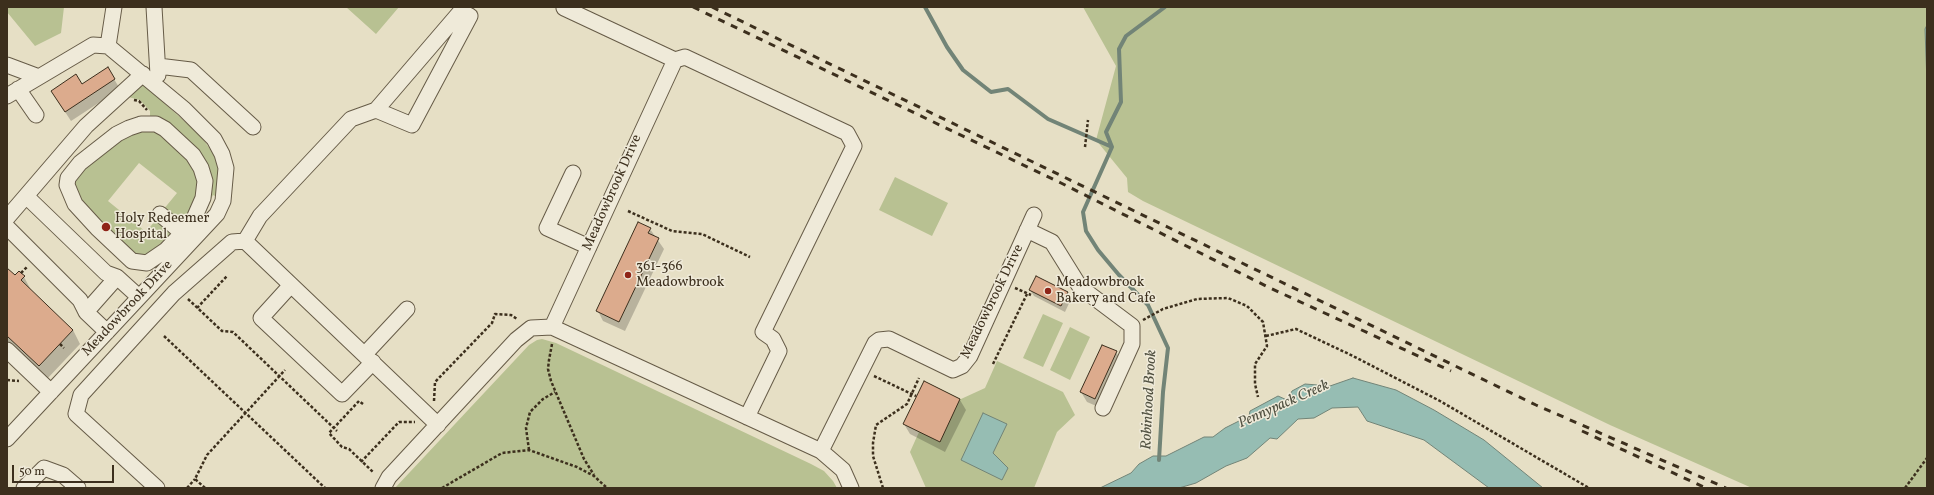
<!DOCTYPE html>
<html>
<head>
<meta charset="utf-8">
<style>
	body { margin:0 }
	#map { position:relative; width:1934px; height:495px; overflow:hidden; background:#e6dfc5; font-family:Vollkorn,serif }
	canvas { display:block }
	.frame { position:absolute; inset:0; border:8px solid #3c2f1d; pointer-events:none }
	.scale { position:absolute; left:12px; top:465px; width:102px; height:18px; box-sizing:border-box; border:2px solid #3c2f1d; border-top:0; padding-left:5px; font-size:12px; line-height:14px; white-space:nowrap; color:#3c2f1d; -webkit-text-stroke:3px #efead9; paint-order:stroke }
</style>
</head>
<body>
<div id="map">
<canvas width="1934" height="495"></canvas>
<div class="frame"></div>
<div class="scale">50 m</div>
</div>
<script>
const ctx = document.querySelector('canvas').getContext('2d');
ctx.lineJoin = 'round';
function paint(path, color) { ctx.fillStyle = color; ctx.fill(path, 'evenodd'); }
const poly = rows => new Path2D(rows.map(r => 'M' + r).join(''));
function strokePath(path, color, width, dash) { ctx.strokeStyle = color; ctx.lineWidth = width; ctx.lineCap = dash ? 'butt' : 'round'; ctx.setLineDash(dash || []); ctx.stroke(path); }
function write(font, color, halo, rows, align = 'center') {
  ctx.font = font + ' Vollkorn,serif'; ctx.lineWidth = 3; ctx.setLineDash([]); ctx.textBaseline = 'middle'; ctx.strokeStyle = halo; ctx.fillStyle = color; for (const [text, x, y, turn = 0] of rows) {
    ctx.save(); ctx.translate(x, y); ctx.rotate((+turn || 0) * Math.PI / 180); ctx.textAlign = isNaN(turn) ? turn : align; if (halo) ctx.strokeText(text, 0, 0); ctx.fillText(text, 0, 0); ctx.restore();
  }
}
const green = poly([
	[7,7,64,7,61,33,35,46,7,12],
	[346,7,399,7,376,34],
	[1083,7,1927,7,1927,488,1752,488,1610,425,1143,201,1128,192,1127,178,1096,140,1116,66],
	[143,84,192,128,201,136,214,155,218,169,218,184,215,196,213,195,204,213,206,174,150,121,150,111,140,100,128,97],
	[151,128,193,161,201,189,183,227,163,210,177,193,139,163,108,201,146,232,159,216,178,233,140,260,77,202,71,180,130,132],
	[895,177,948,203,932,236,879,210],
	[1043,314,1063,323,1043,367,1023,358],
	[1070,327,1090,337,1070,380,1050,370],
	[542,339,556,343,811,464,824,471,833,481,837,488,395,488,529,345,537,340],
	[997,361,1063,392,1075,415,1057,432,1034,488,926,488,910,452,919,432,903,424,924,381,961,399,985,388]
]);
const water = poly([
	[1927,25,1927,83,1925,29,1927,25],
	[1353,378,1396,390,1434,410,1484,440,1543,488,1489,488,1424,440,1367,421,1358,407,1332,408,1314,418,1298,419,1277,439,1270,438,1247,458,1226,466,1196,483,1179,488,1100,488,1131,473,1139,464,1153,456,1166,456,1204,437,1213,437,1225,428,1249,416,1250,411,1278,396,1287,400,1292,391,1305,384,1330,386,1353,378],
	[983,413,1007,424,993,453,1008,468,1002,480,961,460,983,413]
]);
const shadow = poly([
	[114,79,120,89,71,121,58,101,82,85],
	[650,229,664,249,625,331,603,321,598,311],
	[7,269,15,277,24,277,31,290,30,291,73,330,80,344,47,379,7,342],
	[1030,290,1067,293,1071,299,1065,312,1034,296],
	[1116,352,1122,362,1101,408,1087,402,1081,392],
	[924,383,960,400,966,410,945,452,910,434,904,424]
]);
const stream = poly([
	[925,7,947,47,963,70,991,92,1008,89,1048,119,1112,147],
	[1112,147,1083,212,1086,231,1098,250,1119,275,1148,305,1168,348,1163,392,1159,460],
	[1112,147,1106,132,1121,102,1119,49,1126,36,1165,7]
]);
const building = poly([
	[108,67,115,79,65,112,51,91,76,74,82,84,108,67],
	[638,222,651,228,648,233,659,238,619,322,596,311,638,222],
	[7,268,15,275,19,271,21,273,25,276,21,280,73,330,39,366,7,336,7,268],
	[1036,276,1068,292,1061,306,1029,290,1036,276],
	[1102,345,1117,351,1095,399,1080,392,1102,345],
	[924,381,960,399,940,442,903,424,924,381]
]);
const path = poly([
	[134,100,139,101,147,110],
	[1085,147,1088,120],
	[628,211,672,231,702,234,750,257],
	[21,273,28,266],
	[1015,288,1031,295],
	[188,299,222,331,233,332,337,431],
	[197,308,227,276],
	[1143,320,1163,309,1197,299,1228,298,1247,306,1263,322,1267,346,1255,364,1255,384,1258,397],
	[164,336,325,488],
	[1266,336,1296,329,1353,356,1440,401,1589,488],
	[60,344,64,348],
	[552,344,549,360,548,369,551,381,584,459,594,475],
	[993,364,1027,294],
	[874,376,916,396],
	[7,380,19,381],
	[434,401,435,382,492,323,495,314,511,315,517,319],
	[363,404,359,401,329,433,342,447,349,449,374,473],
	[529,450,526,428,530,412,543,399,555,392],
	[361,462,399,422,415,422],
	[187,488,195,479],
	[205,488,195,479,207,455,285,370],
	[442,488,502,453,529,450,577,467,594,476,607,488],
	[883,488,873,456,873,443,876,425,907,404,919,378],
	[1905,488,1927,458]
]);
const minor = poly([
	[154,7,158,75],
	[564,8,675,60,685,57,847,133,854,146,763,332,773,339,779,351,747,417],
	[108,46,114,7],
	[7,65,39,77],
	[158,66,191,70,253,127],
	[18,89,36,115],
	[7,96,93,45,108,46,184,109,214,139,222,154,226,168,223,201,217,214,7,439],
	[141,124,156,124,165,129,193,155,201,168,205,181,203,198,192,223,166,250,147,263,132,261,97,228,75,204,67,185,68,178,80,163,117,134,129,128,141,124],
	[573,173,547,228,589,247],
	[26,196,106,273,117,277,139,297],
	[160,214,189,239],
	[7,218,86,126,143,74],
	[7,227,80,300,86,312,107,332],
	[1027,230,1052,242,1080,287,1132,326,1132,344,1103,408],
	[245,241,260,216,351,119,376,110,461,11,470,16,412,125,376,110],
	[245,241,438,425],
	[291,285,261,318,342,394,373,362],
	[86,312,117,277],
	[552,327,675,60],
	[7,350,51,392],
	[365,354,407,309],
	[821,451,875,343,879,340,889,339,953,370,962,366,970,356,1034,215],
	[24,488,44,468,63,475,78,488],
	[157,488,76,414,81,395,174,293,232,242,245,241],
	[383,488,389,477,516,340,531,328,552,327,821,451,843,470,851,488]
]);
const rail = poly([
	[693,7,1061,183,1270,288,1451,371],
	[712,7,1536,405,1726,488],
	[1582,431,1706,488]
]);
const markers = [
	[106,227,5,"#8f2418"],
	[628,275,4,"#8f2418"],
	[1048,291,4,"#8f2418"]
];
const streetNames = [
	["Meadowbrook Drive",613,193,-66],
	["Meadowbrook Drive",993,302,-64],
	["Meadowbrook Drive",128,309,-47]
];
const poiNames = [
	["Holy Redeemer",115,219],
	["Hospital",115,235],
	["361-366",636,267],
	["Meadowbrook",636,283],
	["Meadowbrook",1056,283],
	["Bakery and Cafe",1056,299]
];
const waterNames = [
	["Robinhood Brook",1150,400,-87],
	["Pennypack Creek",1284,405,-24]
];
paint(green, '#b8c192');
paint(water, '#96bdb3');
strokePath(water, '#728477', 1);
paint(shadow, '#0003');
strokePath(stream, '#728477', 4);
paint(building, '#dcab8d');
strokePath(building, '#3c2f1d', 1);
strokePath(minor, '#665b47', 17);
strokePath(path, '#3c2f1d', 2.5, [3, 2]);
strokePath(minor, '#efead9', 15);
strokePath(rail, '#3c2f1d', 3, [7, 7]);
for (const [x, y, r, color] of markers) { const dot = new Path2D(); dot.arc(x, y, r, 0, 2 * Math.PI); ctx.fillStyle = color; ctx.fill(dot); strokePath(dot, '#efead9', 1.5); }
write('14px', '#3c2f1d', '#efead9', streetNames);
write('14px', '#3c2f1d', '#efead9', poiNames, 'left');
write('italic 15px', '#525242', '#efead9', waterNames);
</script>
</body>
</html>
